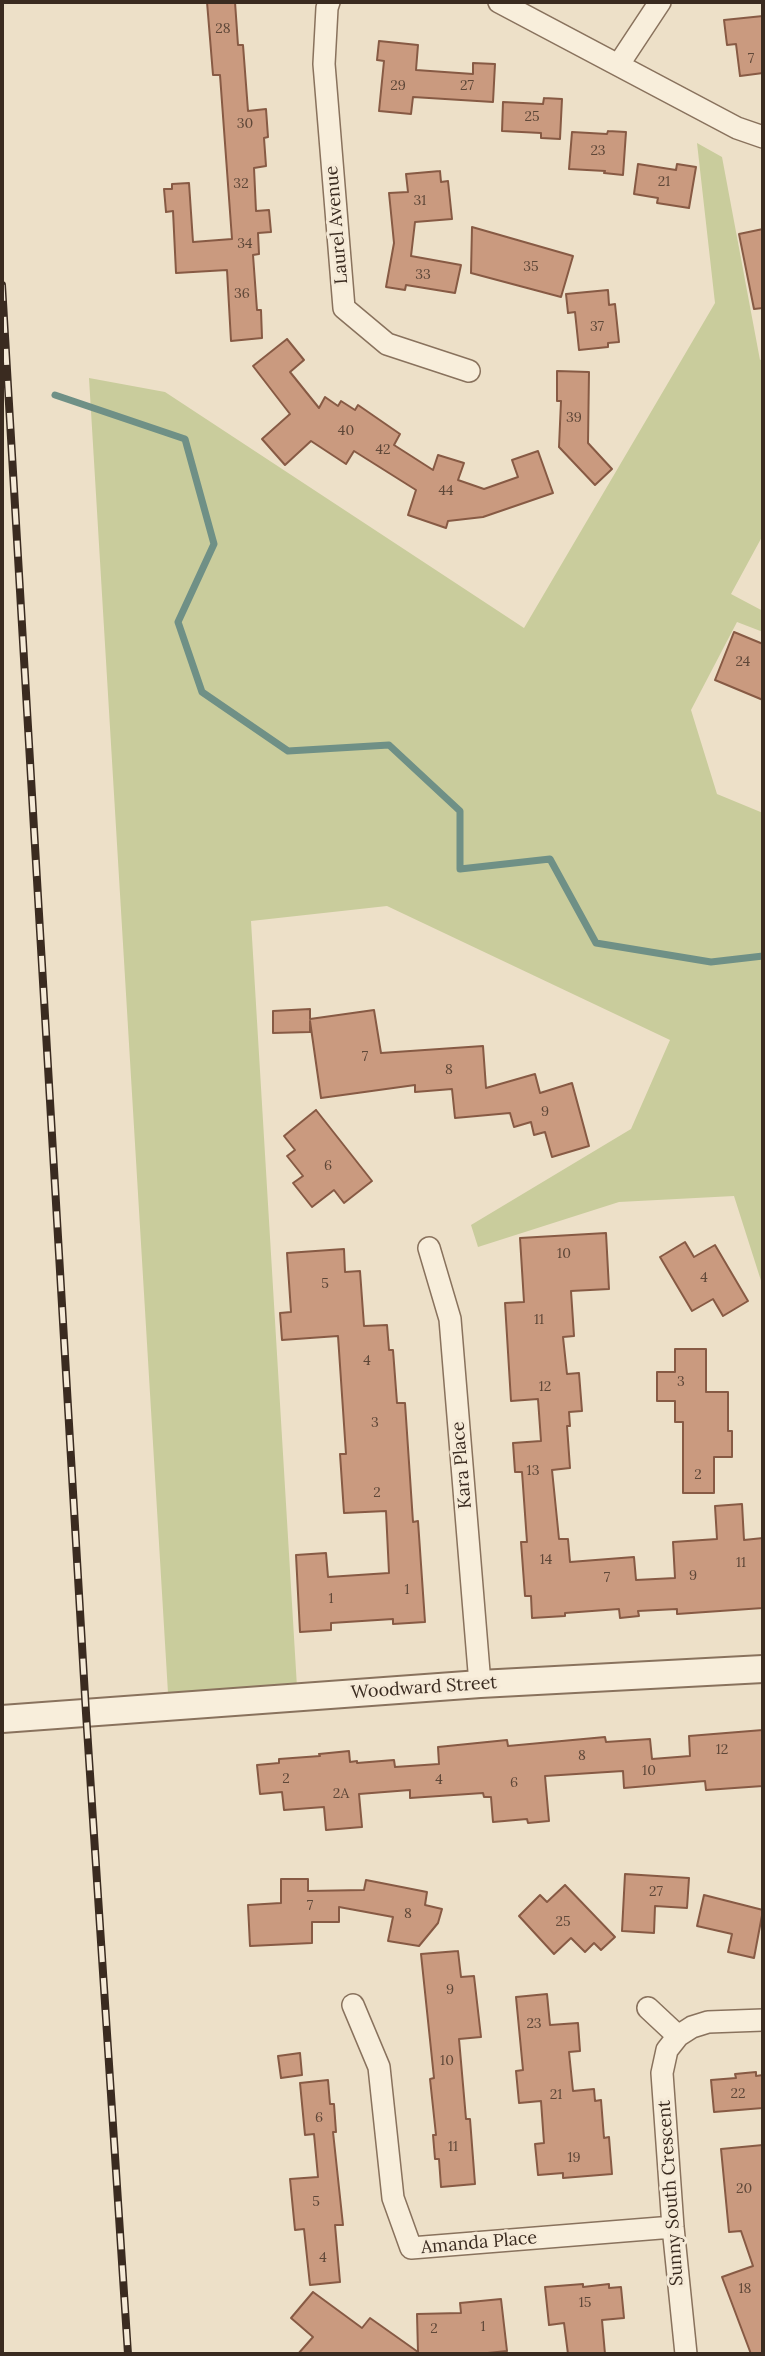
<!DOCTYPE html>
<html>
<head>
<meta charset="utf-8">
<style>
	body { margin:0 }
	#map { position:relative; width:765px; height:2356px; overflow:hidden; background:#ede0c8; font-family:Lora,serif }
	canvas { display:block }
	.frame { position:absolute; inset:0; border:4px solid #3a2b20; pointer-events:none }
</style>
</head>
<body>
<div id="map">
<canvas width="765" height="2356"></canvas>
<div class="frame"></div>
</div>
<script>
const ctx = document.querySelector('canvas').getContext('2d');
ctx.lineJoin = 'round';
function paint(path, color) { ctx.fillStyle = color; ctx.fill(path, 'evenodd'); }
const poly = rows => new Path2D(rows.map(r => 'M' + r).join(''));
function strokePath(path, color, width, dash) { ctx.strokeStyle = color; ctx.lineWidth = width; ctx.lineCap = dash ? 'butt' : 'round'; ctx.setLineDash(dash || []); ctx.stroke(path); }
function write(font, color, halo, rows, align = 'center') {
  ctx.font = font + ' Lora,serif'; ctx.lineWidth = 6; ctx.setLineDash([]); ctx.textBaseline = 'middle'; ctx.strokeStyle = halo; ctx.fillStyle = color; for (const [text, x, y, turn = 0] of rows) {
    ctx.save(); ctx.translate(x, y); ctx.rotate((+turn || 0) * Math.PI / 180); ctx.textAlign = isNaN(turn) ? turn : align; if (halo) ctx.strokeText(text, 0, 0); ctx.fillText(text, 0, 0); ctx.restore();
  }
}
const green = poly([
	[697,143,722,157,760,360,763,359,763,535,731,594,763,611,763,632,737,622,691,710,717,794,763,813,763,1287,734,1196,619,1202,478,1247,471,1225,631,1129,670,1040,387,906,251,921,297,1687,168,1693,89,378,165,392,524,628,715,303]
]);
const stream = poly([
	[55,395,185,439,214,544,178,622,202,692,288,751,389,745,460,811,460,869,550,859,596,943,711,962,763,956]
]);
const building = poly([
	[207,2,235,2,238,45,243,45,248,111,266,109,268,137,264,138,266,166,254,168,256,211,269,210,271,232,258,233,259,254,253,255,257,310,261,310,262,338,231,341,227,270,176,273,173,211,166,212,164,189,172,189,172,184,189,183,193,242,232,239,220,75,213,75,207,2],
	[763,16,763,73,740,76,736,44,727,45,724,20,763,16],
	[379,41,418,45,416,70,473,74,473,63,495,64,493,102,413,97,411,114,379,111,384,61,377,60,379,41],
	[544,98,562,99,560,139,541,138,541,133,502,131,503,102,543,104,544,98],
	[608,131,626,132,623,175,604,173,605,171,569,169,572,132,607,134,608,131],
	[638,164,676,170,677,164,696,167,689,208,657,203,658,198,634,194,638,164],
	[440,171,441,182,448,181,452,219,415,222,411,256,461,265,455,293,406,285,405,290,386,287,394,243,389,193,408,192,406,174,440,171],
	[472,227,573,256,561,297,471,273,472,227],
	[763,229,763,308,754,309,739,234,763,229],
	[608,290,609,305,615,304,619,342,608,343,608,347,579,350,575,312,568,313,566,294,608,290],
	[287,339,304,360,290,372,319,408,325,397,338,406,341,401,355,410,358,405,400,434,394,445,433,470,438,455,464,463,458,480,484,489,518,477,512,460,538,451,553,493,483,517,448,521,446,528,408,515,416,490,354,451,346,464,311,441,285,465,262,439,290,414,253,366,287,339],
	[557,371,589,372,588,443,612,469,595,485,559,447,561,401,557,401,557,371],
	[734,632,763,644,763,700,715,680,734,632],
	[310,1009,310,1019,374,1010,381,1053,483,1046,486,1088,535,1074,540,1093,572,1083,589,1146,552,1157,545,1132,534,1135,531,1122,514,1127,510,1113,455,1118,452,1089,415,1092,415,1085,321,1098,310,1021,310,1032,273,1033,273,1011,310,1009],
	[316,1110,372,1181,344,1203,334,1190,312,1207,293,1183,303,1176,287,1156,295,1150,284,1136,316,1110],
	[606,1233,609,1289,571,1291,574,1336,563,1337,567,1374,579,1373,582,1411,569,1412,570,1426,567,1426,570,1468,552,1470,559,1539,568,1539,570,1562,634,1557,636,1580,675,1578,673,1542,717,1539,715,1506,742,1504,744,1540,763,1538,763,1608,677,1614,677,1609,638,1611,639,1616,620,1618,619,1609,565,1613,565,1616,532,1618,531,1596,525,1596,521,1542,527,1542,522,1472,515,1472,513,1443,541,1441,538,1399,511,1401,505,1303,524,1302,520,1238,606,1233],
	[685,1242,694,1257,715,1245,748,1301,723,1316,713,1299,692,1311,660,1257,685,1242],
	[344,1249,345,1272,360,1271,364,1326,387,1325,389,1350,393,1350,397,1403,405,1403,413,1522,418,1521,425,1622,393,1624,393,1619,331,1623,331,1630,300,1632,296,1555,326,1553,328,1577,389,1573,386,1511,344,1513,340,1454,346,1454,338,1336,282,1340,280,1313,291,1312,287,1253,344,1249],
	[675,1349,706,1349,706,1392,728,1392,728,1431,732,1431,732,1457,714,1457,714,1493,683,1493,683,1422,675,1422,675,1401,657,1401,657,1372,675,1372,675,1349],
	[763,1730,763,1786,706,1790,705,1781,624,1788,623,1771,545,1776,549,1821,528,1823,527,1819,493,1822,491,1797,484,1797,483,1793,410,1798,410,1790,359,1794,362,1827,326,1830,324,1807,284,1810,282,1792,260,1794,257,1765,279,1763,279,1759,320,1756,319,1754,349,1751,350,1762,357,1761,357,1763,394,1760,395,1767,439,1764,438,1747,507,1740,508,1746,605,1737,606,1742,650,1739,652,1759,690,1756,689,1736,763,1730],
	[625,1874,689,1878,687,1908,655,1906,654,1933,622,1931,625,1874],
	[281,1879,308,1879,308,1891,364,1890,366,1880,427,1892,425,1905,442,1909,438,1923,419,1946,388,1941,393,1917,339,1907,339,1922,312,1922,312,1943,250,1946,248,1905,281,1903,281,1879],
	[565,1885,615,1937,601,1950,594,1943,585,1952,571,1938,554,1954,519,1916,540,1895,547,1902,565,1885],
	[704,1895,763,1910,754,1958,728,1952,732,1934,697,1926,704,1895],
	[458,1951,461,1977,474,1976,481,2037,459,2039,466,2119,470,2119,475,2184,441,2187,439,2159,435,2159,433,2135,436,2135,430,2079,434,2078,421,1954,458,1951],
	[547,1994,550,2025,578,2023,580,2051,569,2052,573,2091,594,2089,595,2101,601,2100,604,2138,609,2137,612,2174,563,2178,563,2173,538,2175,535,2144,544,2143,541,2101,519,2103,516,2071,523,2070,516,1997,547,1994],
	[300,2053,302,2075,281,2078,278,2056,300,2053],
	[756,2072,756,2076,763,2075,763,2108,714,2112,711,2080,736,2078,735,2074,756,2072],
	[328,2080,330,2104,334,2104,336,2132,333,2132,343,2225,335,2225,340,2282,310,2285,304,2229,295,2230,290,2179,318,2177,314,2134,305,2135,300,2083,328,2080],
	[763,2145,763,2354,751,2354,722,2277,753,2266,741,2231,729,2232,721,2149,763,2145],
	[583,2284,583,2287,609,2284,609,2288,621,2287,624,2318,602,2320,605,2354,568,2354,564,2323,549,2325,545,2287,583,2284],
	[313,2292,362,2328,370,2318,418,2352,417,2314,461,2313,460,2303,501,2299,507,2351,478,2354,298,2354,313,2337,291,2318,313,2292]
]);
const minor = poly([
	[329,2,327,8,324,64,344,308,387,344,469,371],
	[499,2,737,128,763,137],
	[619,64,660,2],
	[429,1248,450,1319,480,1684],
	[353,2005,379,2067,393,2198,411,2248,673,2227],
	[648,2008,678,2036],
	[686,2354,673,2227,662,2073,667,2050,678,2036,692,2027,708,2022,763,2020]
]);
const tertiary = poly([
	[2,1719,480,1684,763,1669]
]);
const rail = poly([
	[2,285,86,1713,128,2354]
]);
const numberNames = [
	["28",223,29],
	["7",751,59],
	["29",398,86],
	["27",467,86],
	["25",532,117],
	["30",245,124],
	["23",598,151],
	["21",664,182],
	["32",241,184],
	["31",420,201],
	["34",245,244],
	["35",531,267],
	["33",423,275],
	["36",242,294],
	["37",597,327],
	["39",574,418],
	["40",346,431],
	["42",383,450],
	["44",446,491],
	["24",743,662],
	["7",365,1057],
	["8",449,1070],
	["9",545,1112],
	["6",328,1166],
	["10",564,1254],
	["4",704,1278],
	["5",325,1284],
	["11",539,1320],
	["4",367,1361],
	["3",681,1382],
	["12",545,1387],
	["3",375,1423],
	["13",533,1471],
	["2",698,1475],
	["2",377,1493],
	["14",546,1560],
	["11",741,1563],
	["9",693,1576],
	["7",607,1578],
	["1",407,1590],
	["1",331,1599],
	["12",722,1750],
	["8",582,1756],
	["10",649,1771],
	["2",286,1779],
	["4",439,1780],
	["6",514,1783],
	["2A",341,1794],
	["27",656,1892],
	["7",310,1906],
	["8",408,1914],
	["25",563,1922],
	["9",450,1990],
	["23",534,2024],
	["10",447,2061],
	["22",738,2094],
	["21",556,2095],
	["6",319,2118],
	["11",453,2147],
	["19",574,2158],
	["20",744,2189],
	["5",316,2202],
	["4",323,2258],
	["18",745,2289],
	["15",585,2303],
	["1",483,2327],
	["2",434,2329]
];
const streetNames = [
	["Laurel Avenue",337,225,-95],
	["Kara Place",462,1465,-95],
	["Woodward Street",424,1688,-4],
	["Sunny South Crescent",671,2193,-94],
	["Amanda Place",479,2243,-5]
];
paint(green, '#c9cc9c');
strokePath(stream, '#6f9086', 7);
paint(building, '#ca9a7f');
strokePath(building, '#875a44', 2);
strokePath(minor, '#89725d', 24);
strokePath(tertiary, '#89725d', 30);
strokePath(minor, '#f8eedb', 21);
strokePath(tertiary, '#f8eedb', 26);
strokePath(rail, '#3a2b20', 8);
strokePath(rail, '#f5ead7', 5, [16]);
write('14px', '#5e4738', null, numberNames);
write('18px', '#3a2b20', '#f5ead7', streetNames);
</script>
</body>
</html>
